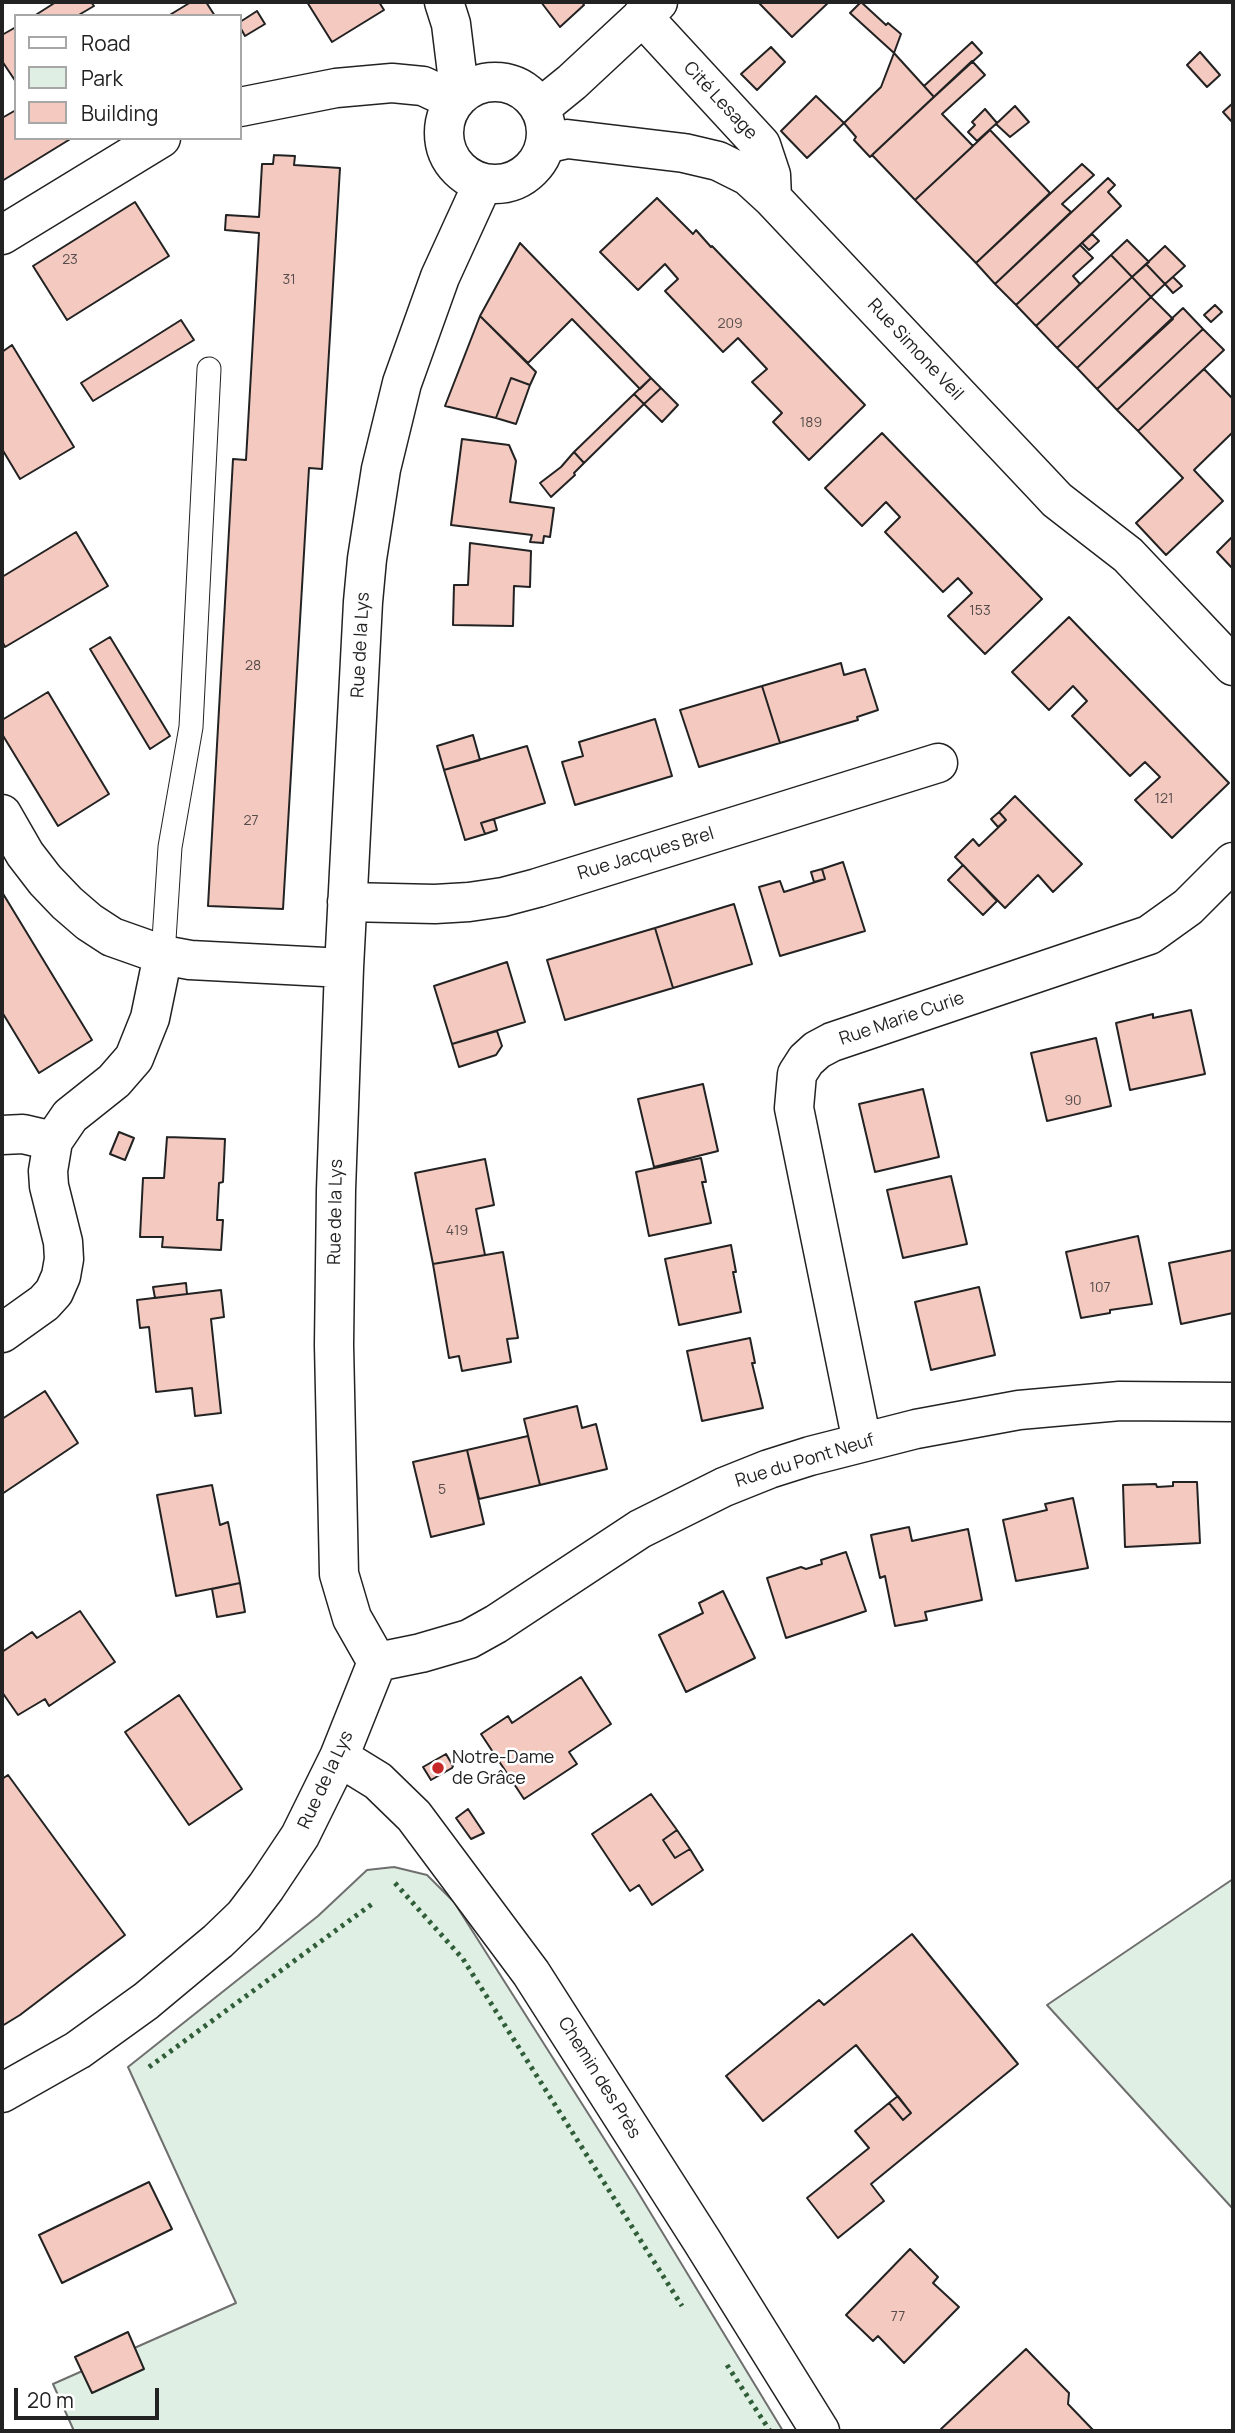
<!DOCTYPE html>
<html>
<head>
<meta charset="utf-8">
<style>
	body { margin:0 }
	#map { position:relative; width:1235px; height:2433px; overflow:hidden; background:#fff; font-family:Manrope,sans-serif }
	canvas { display:block }
	.frame { position:absolute; inset:0; border:4px solid #222; pointer-events:none }
	.legend { position:absolute; left:14px; top:14px; width:228px; height:126px; box-sizing:border-box; background:#fff; border:2px solid #a7a7a7; margin:0; padding:9px 12px; list-style:none; font-size:21px; color:#222 }
	.legend li { display:flex; align-items:center; gap:14px; height:35px }
	.legend b { width:35px; border:2px solid #a7a7a7 }
	.scale { position:absolute; left:14px; top:2388px; width:145px; height:32px; box-sizing:border-box; border:4px solid #222; border-top:0; padding-left:9px; font-size:21px; line-height:24px; white-space:nowrap; color:#222; -webkit-text-stroke:5px #fff; paint-order:stroke }
</style>
</head>
<body>
<div id="map">
<canvas width="1235" height="2433"></canvas>
<div class="frame"></div>
<ul class="legend">
<li><b style="height:9px;background:#fff"></b>Road</li>
<li><b style="height:19px;background:#e0efe3"></b>Park</li>
<li><b style="height:19px;background:#f3c9c0"></b>Building</li>
</ul>
<div class="scale">20 m</div>
</div>
<script>
const ctx = document.querySelector('canvas').getContext('2d');
ctx.lineJoin = 'round';
function paint(path, color) { ctx.fillStyle = color; ctx.fill(path, 'evenodd'); }
const poly = rows => new Path2D(rows.map(r => 'M' + r).join(''));
function strokePath(path, color, width, dash) { ctx.strokeStyle = color; ctx.lineWidth = width; ctx.lineCap = dash ? 'butt' : 'round'; ctx.setLineDash(dash || []); ctx.stroke(path); }
function write(font, color, halo, rows, align = 'center') {
  ctx.font = font + ' Manrope,sans-serif'; ctx.lineWidth = 5; ctx.setLineDash([]); ctx.textBaseline = 'middle'; ctx.strokeStyle = halo; ctx.fillStyle = color; for (const [text, x, y, turn = 0] of rows) {
    ctx.save(); ctx.translate(x, y); ctx.rotate((+turn || 0) * Math.PI / 180); ctx.textAlign = isNaN(turn) ? turn : align; if (halo) ctx.strokeText(text, 0, 0); ctx.fillText(text, 0, 0); ctx.restore();
  }
}
const green = poly([
	[394,1867,427,1875,454,1902,636,2189,783,2431,74,2431,53,2384,236,2303,128,2067,318,1916,367,1870,394,1867],
	[1233,1879,1233,2209,1047,2005,1233,1879]
]);
const building = poly([
	[56,2,91,2,94,6,77,16,34,16,56,2],
	[191,2,206,2,215,16,168,16,191,2],
	[307,2,379,2,384,10,332,42,307,2],
	[541,2,582,2,584,5,560,27,541,2],
	[758,2,829,2,792,37,758,2],
	[861,2,886,25,888,23,901,34,894,53,850,13,861,2],
	[257,11,265,24,245,36,240,27,240,22,257,11],
	[16,27,16,82,2,61,2,35,16,27],
	[972,42,982,53,934,97,924,86,972,42],
	[771,47,785,62,757,90,741,74,771,47],
	[1200,52,1220,75,1207,87,1187,65,1200,52],
	[894,53,934,97,870,157,854,140,856,137,844,123,881,87,894,53],
	[972,61,985,75,942,114,973,146,915,200,872,155,972,61],
	[816,96,844,123,807,158,781,131,816,96],
	[1233,103,1233,123,1223,112,1233,103],
	[1015,106,1029,122,1010,137,996,124,1015,106],
	[985,109,997,123,977,141,968,132,975,125,972,122,985,109],
	[16,110,16,138,72,138,2,181,2,118,16,110],
	[990,130,1050,193,976,263,915,200,990,130],
	[274,155,295,156,294,165,340,168,322,469,309,468,283,909,208,906,233,459,246,460,259,233,225,230,226,215,259,217,262,164,273,164,274,155],
	[1082,164,1094,175,1062,204,1071,212,995,284,976,263,1082,164],
	[1108,178,1115,185,1108,192,1121,206,1016,305,995,284,1108,178],
	[657,198,693,234,696,230,711,247,712,246,865,405,809,460,773,422,782,413,752,382,767,369,738,338,723,352,665,291,678,279,665,264,638,290,600,252,657,198],
	[135,202,169,256,67,320,33,266,135,202],
	[1092,234,1099,241,1089,250,1082,243,1092,234],
	[1127,240,1149,262,1132,277,1111,255,1127,240],
	[520,243,651,378,640,389,572,319,528,363,480,316,520,243],
	[1080,245,1093,258,1073,276,1080,284,1036,326,1016,305,1080,245],
	[1165,246,1185,266,1165,284,1146,264,1165,246],
	[1111,255,1132,277,1057,348,1036,326,1111,255],
	[1146,264,1165,284,1151,297,1132,277,1146,264],
	[1132,277,1151,297,1077,368,1057,348,1132,277],
	[1173,277,1182,286,1173,293,1165,284,1173,277],
	[1151,297,1173,319,1097,389,1077,368,1151,297],
	[1215,305,1222,312,1211,322,1204,315,1215,305],
	[1183,308,1203,329,1117,410,1097,389,1183,308],
	[480,316,536,372,530,385,511,378,496,418,445,406,480,316],
	[181,320,194,340,93,401,81,383,181,320],
	[1203,329,1224,350,1138,431,1117,410,1203,329],
	[12,345,74,447,20,479,2,449,2,352,12,345],
	[1204,369,1233,399,1233,432,1194,470,1223,501,1166,555,1136,523,1183,478,1138,431,1204,369],
	[511,378,530,385,516,424,496,418,511,378],
	[651,378,661,388,644,404,634,394,651,378],
	[661,388,678,405,662,422,644,404,661,388],
	[634,394,644,404,584,463,574,452,634,394],
	[882,433,1042,599,985,654,948,616,972,593,958,578,943,592,885,532,900,517,886,502,862,526,825,488,882,433],
	[462,439,509,445,516,461,510,502,554,508,550,537,544,536,543,543,530,542,532,535,451,525,462,439],
	[574,452,584,463,574,473,575,475,551,497,540,483,561,467,574,452],
	[76,532,108,586,5,647,2,641,2,577,76,532],
	[1233,536,1233,569,1217,552,1233,536],
	[470,543,531,551,530,587,514,586,513,626,453,625,454,585,468,585,470,543],
	[1069,617,1229,783,1172,838,1135,800,1160,777,1145,762,1130,776,1072,716,1087,701,1073,686,1049,710,1012,672,1069,617],
	[110,637,170,736,150,749,90,649,110,637],
	[841,663,844,675,865,669,878,710,857,717,858,720,780,743,762,686,841,663],
	[762,686,780,743,699,767,680,710,762,686],
	[48,692,109,794,58,826,2,734,2,720,48,692],
	[655,719,672,776,575,805,562,762,583,756,579,742,655,719],
	[473,735,480,760,444,770,437,746,473,735],
	[527,746,545,803,481,823,485,834,465,840,444,770,527,746],
	[1015,796,1082,864,1053,892,1038,875,1005,908,955,857,973,839,979,846,1006,820,999,812,1015,796],
	[999,812,1006,820,998,827,991,819,999,812],
	[494,819,497,830,485,834,481,823,494,819],
	[843,862,865,931,780,956,759,887,780,881,784,892,825,879,822,869,843,862],
	[963,865,997,901,983,915,948,880,963,865],
	[822,869,825,879,814,882,811,872,822,869],
	[2,892,92,1040,39,1073,2,1012,2,892],
	[734,904,752,964,673,988,655,928,734,904],
	[655,928,673,988,565,1020,547,960,655,928],
	[507,962,525,1022,452,1044,434,986,507,962],
	[1191,1010,1205,1074,1130,1090,1116,1023,1153,1014,1153,1018,1191,1010],
	[497,1031,502,1046,496,1055,459,1067,452,1044,497,1031],
	[1096,1038,1111,1106,1047,1121,1031,1053,1096,1038],
	[703,1084,718,1151,654,1167,638,1099,703,1084],
	[923,1089,939,1157,875,1172,859,1104,923,1089],
	[119,1132,134,1138,125,1160,110,1154,119,1132],
	[167,1137,225,1139,223,1182,219,1183,217,1220,223,1220,221,1250,162,1247,163,1237,140,1237,143,1178,164,1178,167,1137],
	[701,1158,706,1182,702,1182,711,1223,649,1236,636,1172,701,1158],
	[485,1159,494,1205,476,1209,485,1255,433,1264,415,1173,485,1159],
	[951,1176,967,1244,903,1258,887,1190,951,1176],
	[1138,1236,1152,1304,1110,1310,1110,1313,1081,1318,1066,1252,1138,1236],
	[731,1245,736,1272,733,1272,741,1312,679,1325,665,1259,731,1245],
	[1233,1250,1233,1313,1181,1324,1169,1263,1233,1250],
	[503,1252,518,1338,507,1339,511,1362,462,1371,459,1356,449,1358,433,1264,503,1252],
	[186,1283,187,1294,155,1298,153,1287,186,1283],
	[979,1287,995,1355,931,1370,915,1302,979,1287],
	[221,1290,224,1317,211,1319,221,1413,195,1416,192,1388,156,1392,149,1327,140,1328,137,1300,221,1290],
	[750,1338,755,1363,752,1363,763,1408,702,1421,687,1351,750,1338],
	[45,1391,78,1443,2,1494,2,1419,45,1391],
	[577,1406,582,1428,596,1424,607,1469,540,1485,524,1419,577,1406],
	[528,1436,540,1485,479,1499,467,1450,528,1436],
	[467,1450,484,1524,431,1537,413,1462,467,1450],
	[1173,1482,1197,1482,1200,1543,1125,1547,1123,1485,1156,1484,1157,1487,1173,1486,1173,1482],
	[212,1485,220,1525,228,1522,240,1583,176,1596,157,1495,212,1485],
	[1073,1498,1088,1568,1016,1581,1003,1520,1047,1510,1045,1504,1073,1498],
	[909,1527,912,1541,968,1529,982,1600,925,1612,927,1620,895,1626,885,1576,880,1578,871,1535,909,1527],
	[846,1552,866,1611,786,1638,767,1578,801,1567,806,1569,822,1564,821,1560,846,1552],
	[240,1583,245,1612,217,1617,212,1589,240,1583],
	[723,1591,755,1658,686,1692,659,1635,703,1613,699,1603,723,1591],
	[80,1611,115,1662,49,1706,45,1699,18,1715,2,1692,2,1652,32,1632,37,1638,80,1611],
	[581,1677,611,1724,569,1752,577,1764,524,1799,481,1734,508,1716,512,1723,581,1677],
	[179,1695,242,1789,189,1825,125,1732,179,1695],
	[446,1754,453,1766,452,1768,431,1780,423,1767,446,1754],
	[8,1775,125,1935,20,2015,2,2026,2,1779,8,1775],
	[651,1794,677,1830,663,1840,675,1858,690,1849,703,1870,652,1905,639,1885,630,1891,592,1834,651,1794],
	[468,1809,484,1833,471,1839,456,1818,468,1809],
	[677,1830,690,1849,675,1858,663,1840,677,1830],
	[912,1934,1018,2064,871,2184,884,2201,838,2238,807,2198,869,2148,855,2131,889,2103,903,2120,911,2113,856,2045,763,2121,726,2076,819,2000,824,2005,912,1934],
	[898,2096,911,2113,903,2120,889,2103,898,2096],
	[149,2182,172,2229,62,2283,39,2235,149,2182],
	[910,2249,938,2277,933,2283,959,2307,904,2363,878,2336,873,2341,846,2315,910,2249],
	[128,2332,144,2369,92,2393,75,2357,128,2332],
	[1026,2349,1069,2393,1068,2404,1094,2431,943,2431,941,2429,1026,2349]
]);
const service = poly([
	[163,955,170,847,191,727,209,369]
]);
const minor = poly([
	[444,2,451,24,457,73,465,91],
	[642,16,761,145,771,175,772,198],
	'444 133a51 51 0 1 1 102 0a51 51 0 1 1-102 0Z',
	[240,107,336,88,392,83,423,86,455,101],
	[540,108,572,82,658,2],
	[545,144,567,139,684,153,718,161,748,176,772,198,1042,484,1057,500,1128,555,1233,666],
	[2,235,161,138],
	[2,814,25,854,45,880,67,903,89,922,112,937,163,955,190,960,344,968],
	[347,902,435,904,469,902,503,897,537,888,938,763],
	[2,1135,23,1134,53,1141],
	[2,1333,44,1303,54,1292,61,1276,64,1259,63,1242,49,1186,48,1171,53,1141,70,1116,114,1081,134,1058,150,1018,163,955],
	[862,1442,794,1108,797,1074,806,1060,817,1050,832,1042,1149,935,1188,907,1233,862],
	[377,1662,352,1618,339,1574,334,1345,336,1190,344,968,363,602,367,559,381,469,402,383,440,277,483,183],
	[377,1662,421,1653,469,1639,496,1624,640,1529,724,1487,769,1469,810,1456,916,1429,1019,1410,1120,1401,1233,1402],
	[339,1757,378,1781,414,1816,531,1973,702,2241,820,2431],
	[2,2093,78,2050,146,2001,218,1941,244,1916,266,1887,300,1836,339,1757,377,1662]
]);
const hedge = poly([
	[395,1883,463,1959,682,2306],
	[149,2067,372,1904],
	[727,2365,770,2431]
]);
const markers = [
	[438,1768,7,"#c62828"]
];
const numberNames = [
	["23",70,260],
	["31",289,280],
	["209",730,324],
	["189",811,423],
	["153",980,611],
	["28",253,666],
	["121",1164,799],
	["27",251,821],
	["90",1073,1101],
	["419",457,1231],
	["107",1100,1288],
	["5",442,1490],
	["77",898,2317]
];
const streetNames = [
	["Cité Lesage",720,101,47],
	["Rue Simone Veil",915,350,47],
	["Rue de la Lys",361,645,-87],
	["Rue Jacques Brel",646,854,-17],
	["Rue Marie Curie",902,1019,-19],
	["Rue de la Lys",336,1212,-89],
	["Rue du Pont Neuf",805,1461,-17],
	["Rue de la Lys",326,1780,-65],
	["Chemin des Près",599,2078,58]
];
const poiNames = [
	["Notre-Dame",452,1758],
	["de Grâce",452,1779]
];
paint(green, '#e0efe3');
strokePath(green, '#6f6f6f', 2);
paint(building, '#f3c9c0');
strokePath(building, '#222', 2);
strokePath(service, '#222', 25);
strokePath(minor, '#222', 41);
strokePath(service, '#fff', 23);
strokePath(minor, '#fff', 38);
strokePath(hedge, '#2f5e38', 5, [3.5, 5]);
for (const [x, y, r, color] of markers) { const dot = new Path2D(); dot.arc(x, y, r, 0, 2 * Math.PI); ctx.fillStyle = color; ctx.fill(dot); strokePath(dot, '#fff', 2.5); }
write('14px', '#564c4a', null, numberNames);
write('18px', '#222', '#fff', streetNames);
write('18px', '#222', '#fff', poiNames, 'left');
</script>
</body>
</html>
